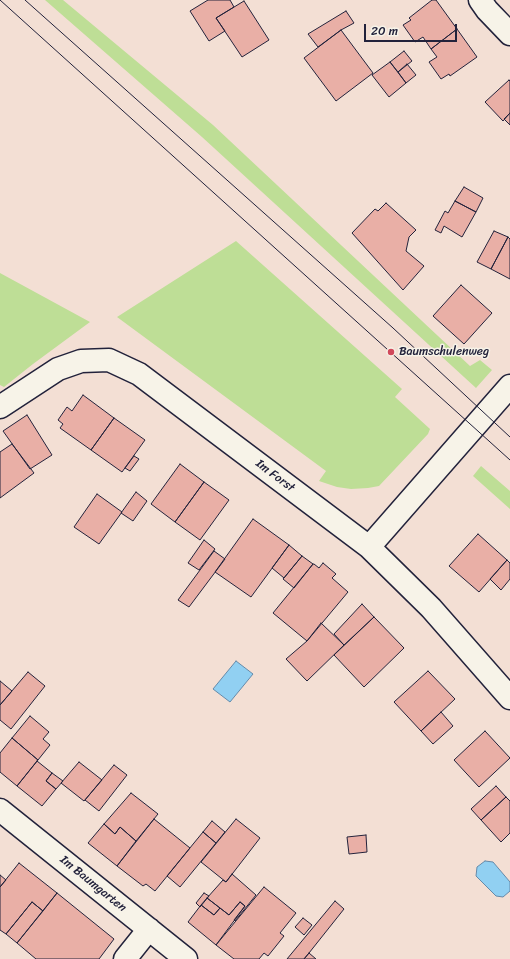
<!DOCTYPE html>
<html>
<head>
<meta charset="utf-8">
<style>
	body { margin:0 }
	#map { position:relative; width:510px; height:959px; overflow:hidden; background:#f3dfd4; font-family:Sriracha,sans-serif }
	canvas { display:block }
	.scale { position:absolute; left:364px; top:24px; width:93px; height:18px; box-sizing:border-box; border:2px solid #22223b; border-top:0; padding-left:5px; font-size:12px; line-height:14px; white-space:nowrap; color:#22223b; -webkit-text-stroke:3px #f7f3e8; paint-order:stroke }
</style>
</head>
<body>
<div id="map">
<canvas width="510" height="959"></canvas>
<div class="scale">20 m</div>
</div>
<script>
const ctx = document.querySelector('canvas').getContext('2d');
ctx.lineJoin = 'round';
function paint(path, color) { ctx.fillStyle = color; ctx.fill(path, 'evenodd'); }
const poly = rows => new Path2D(rows.map(r => 'M' + r).join(''));
function strokePath(path, color, width, dash) { ctx.strokeStyle = color; ctx.lineWidth = width; ctx.lineCap = dash ? 'butt' : 'round'; ctx.setLineDash(dash || []); ctx.stroke(path); }
function write(font, color, halo, rows, align = 'center') {
  ctx.font = font + ' Sriracha,sans-serif'; ctx.lineWidth = 3; ctx.setLineDash([]); ctx.textBaseline = 'middle'; ctx.strokeStyle = halo; ctx.fillStyle = color; for (const [text, x, y, turn = 0] of rows) {
    ctx.save(); ctx.translate(x, y); ctx.rotate((+turn || 0) * Math.PI / 180); ctx.textAlign = isNaN(turn) ? turn : align; if (halo) ctx.strokeText(text, 0, 0); ctx.fillText(text, 0, 0); ctx.restore();
  }
}
const green = poly([
	[45,0,63,0,213,125,470,366,480,360,492,370,476,388,202,137],
	[236,241,402,389,395,397,430,429,428,434,379,486,368,488,351,489,337,487,319,481,326,471,117,317],
	[0,273,90,322,33,364,4,387,0,385],
	[481,466,510,491,510,509,473,476]
]);
const water = poly([
	[236,661,253,674,230,702,213,689,236,661],
	[485,861,493,862,510,882,510,891,503,897,496,896,476,876,477,867,485,861]
]);
const building = poly([
	[208,0,230,0,234,7,216,18,225,31,209,41,190,11,208,0],
	[432,0,436,0,457,29,431,49,423,37,415,42,403,25,411,20,409,18,432,0],
	[244,1,269,40,242,57,216,18,244,1],
	[346,11,354,23,341,30,318,47,308,34,346,11],
	[457,29,477,57,450,76,449,74,441,79,429,62,437,57,431,49,457,29],
	[341,30,373,73,336,101,304,58,341,30],
	[404,51,412,61,398,72,390,62,404,51],
	[390,62,406,83,389,97,372,75,390,62],
	[407,64,416,75,406,83,398,72,407,64],
	[509,80,510,81,510,113,503,121,485,102,509,80],
	[510,113,510,125,504,119,510,113],
	[464,187,483,198,476,212,455,201,464,187],
	[455,201,476,212,462,237,444,226,441,233,435,230,445,211,448,213,455,201],
	[386,203,416,230,409,237,406,251,424,266,403,290,352,233,375,209,378,211,386,203],
	[494,231,508,237,491,269,477,262,494,231],
	[508,237,510,239,510,279,491,269,508,237],
	[461,285,492,313,464,344,433,316,461,285],
	[83,395,114,418,91,450,60,428,63,424,58,420,67,407,72,411,83,395],
	[27,415,52,455,30,469,3,431,27,415],
	[114,418,145,440,122,472,91,450,114,418],
	[12,444,34,473,0,498,0,452,12,444],
	[134,456,139,459,130,471,125,468,134,456],
	[180,464,204,482,175,522,151,504,180,464],
	[204,482,229,500,200,540,175,522,204,482],
	[136,492,147,501,133,521,121,513,136,492],
	[97,494,122,512,99,544,74,527,97,494],
	[253,519,289,545,251,597,215,572,253,519],
	[478,534,507,560,479,592,449,566,478,534],
	[204,540,215,549,199,570,188,563,204,540],
	[289,545,302,556,284,578,272,568,289,545],
	[214,551,225,559,189,607,178,600,214,551],
	[302,556,313,564,294,588,283,579,302,556],
	[507,560,510,563,510,579,501,590,490,579,507,560],
	[323,563,336,574,332,578,348,592,307,641,273,613,313,564,314,564,319,568,323,563],
	[362,604,374,617,344,645,334,634,362,604],
	[374,617,404,648,364,687,334,655,374,617],
	[321,623,344,645,307,681,286,659,307,641,321,623],
	[428,671,455,699,421,731,394,702,428,671],
	[28,672,45,686,11,729,0,720,0,705,28,672],
	[0,681,12,691,0,705,0,681],
	[441,712,453,726,433,744,421,731,441,712],
	[30,716,49,732,43,739,50,745,38,760,12,738,30,716],
	[485,731,510,758,479,787,454,760,485,731],
	[12,738,38,760,17,786,0,772,0,753,12,738],
	[37,761,52,773,46,781,56,789,42,806,17,786,37,761],
	[79,762,102,780,84,801,61,783,79,762],
	[114,765,127,775,99,811,85,800,114,765],
	[52,773,63,781,56,789,46,781,52,773],
	[496,786,506,797,481,820,471,809,496,786],
	[131,793,158,814,136,841,120,827,115,834,104,824,131,793],
	[506,797,510,801,510,833,501,842,481,820,506,797],
	[154,819,190,848,155,891,146,884,143,886,117,866,154,819],
	[236,819,260,838,226,882,201,862,236,819],
	[212,821,225,832,216,843,203,832,212,821],
	[104,824,115,834,120,827,136,841,117,866,88,843,104,824],
	[203,832,216,843,180,887,167,876,203,832],
	[366,835,367,852,349,854,347,837,366,835],
	[19,863,57,893,43,911,32,902,6,934,0,930,0,887,19,863],
	[232,874,256,895,235,921,234,920,245,906,240,902,229,915,207,898,223,880,226,882,232,874],
	[0,875,6,880,0,887,0,875],
	[264,887,296,913,280,933,284,936,268,956,264,953,259,959,234,959,216,945,264,887],
	[57,893,114,939,99,959,36,959,17,943,57,893],
	[204,893,209,896,200,907,196,903,204,893],
	[207,898,220,908,214,915,201,905,207,898],
	[335,901,344,909,309,953,304,959,287,959,335,901],
	[32,902,43,911,17,943,6,934,32,902],
	[240,902,245,906,216,945,188,922,201,905,214,915,220,908,229,915,240,902],
	[303,918,312,925,304,935,295,927,303,918],
	[309,953,316,959,304,959,309,953]
]);
const minor = poly([
	[480,0,487,10,510,34],
	[0,407,58,369,81,361,109,360,139,374,369,547,431,608,510,698],
	[369,547,510,386],
	[0,810,186,959],
	[125,959,149,929]
]);
const tram = poly([
	[0,0,510,460],
	[25,0,393,328,510,437]
]);
const markers = [
	[391,352,4,"#d1495b"]
];
const poiNames = [
	["Baumschulenweg",399,352]
];
const streetNames = [
	["Im Forst",275,476,37],
	["Im Baumgarten",93,884,39]
];
paint(green, '#bede96');
paint(water, '#91d0f2');
strokePath(water, '#658aa9', 1);
paint(building, '#e9afa6');
strokePath(building, '#22223b', 1);
strokePath(minor, '#22223b', 25);
strokePath(minor, '#f7f3e8', 22);
strokePath(tram, '#22223b', 1);
for (const [x, y, r, color] of markers) { const dot = new Path2D(); dot.arc(x, y, r, 0, 2 * Math.PI); ctx.fillStyle = color; ctx.fill(dot); strokePath(dot, '#f7f3e8', 1.5); }
write('12px', '#22223b', '#f7f3e8', poiNames, 'left');
write('12px', '#22223b', '#f7f3e8', streetNames);
</script>
</body>
</html>
